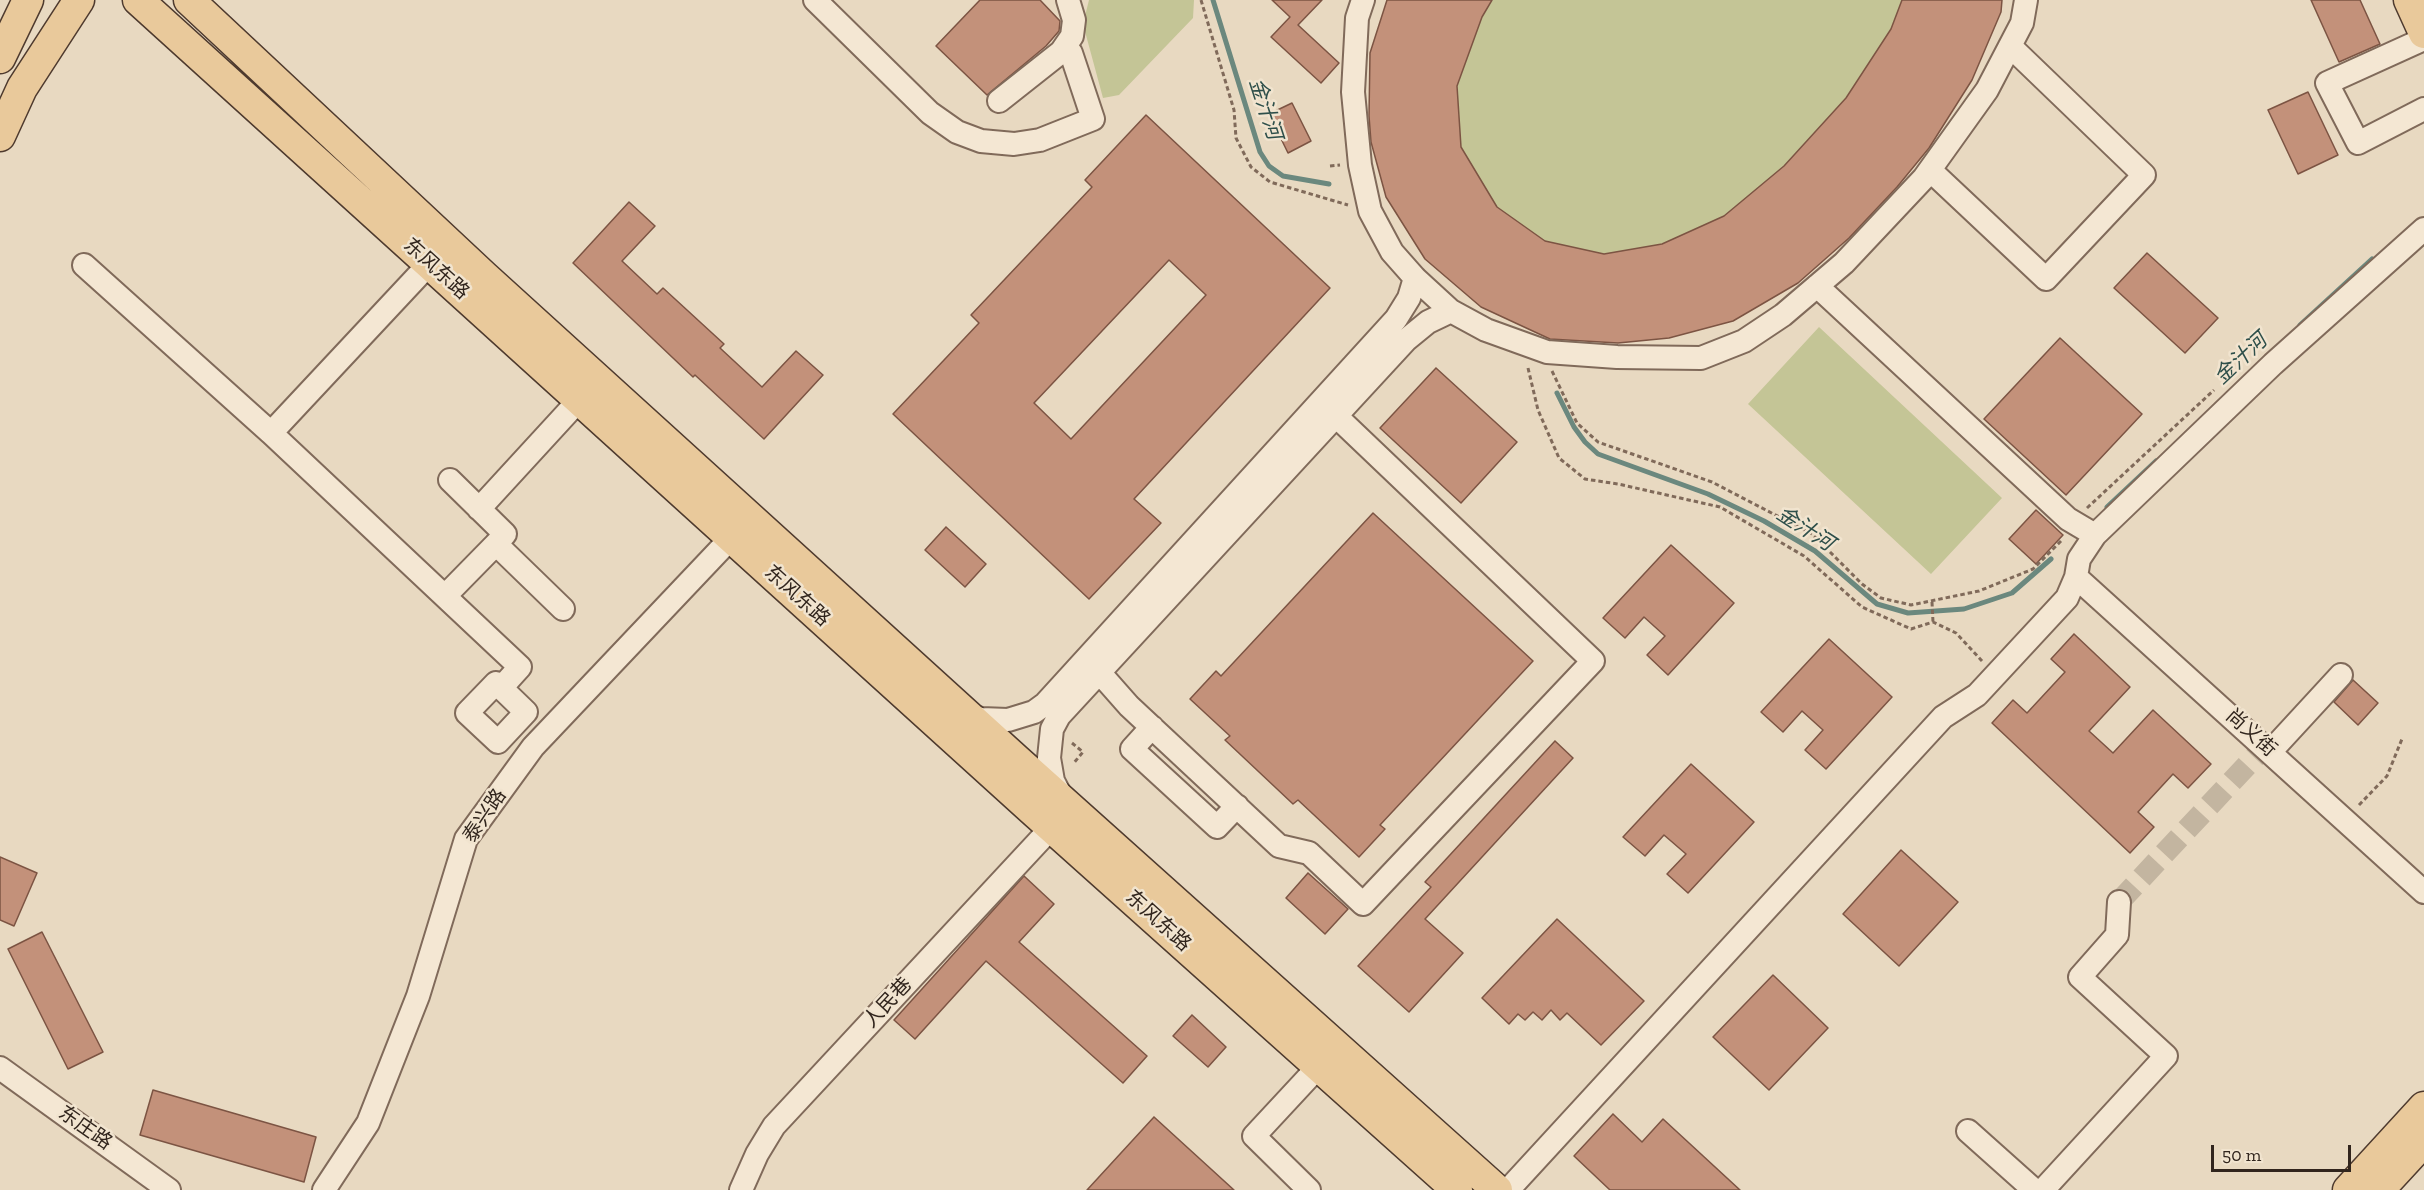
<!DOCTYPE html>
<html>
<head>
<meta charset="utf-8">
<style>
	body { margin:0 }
	#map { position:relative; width:2424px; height:1190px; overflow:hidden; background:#e8d9c1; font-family:"Zilla Slab",serif }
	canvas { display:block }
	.scale { position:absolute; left:2211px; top:1145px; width:140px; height:27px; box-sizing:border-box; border:3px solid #31251d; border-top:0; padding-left:8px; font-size:18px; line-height:21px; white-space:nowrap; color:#31251d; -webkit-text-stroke:4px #f1e4cf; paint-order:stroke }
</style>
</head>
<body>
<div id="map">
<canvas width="2424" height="1190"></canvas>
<div class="scale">50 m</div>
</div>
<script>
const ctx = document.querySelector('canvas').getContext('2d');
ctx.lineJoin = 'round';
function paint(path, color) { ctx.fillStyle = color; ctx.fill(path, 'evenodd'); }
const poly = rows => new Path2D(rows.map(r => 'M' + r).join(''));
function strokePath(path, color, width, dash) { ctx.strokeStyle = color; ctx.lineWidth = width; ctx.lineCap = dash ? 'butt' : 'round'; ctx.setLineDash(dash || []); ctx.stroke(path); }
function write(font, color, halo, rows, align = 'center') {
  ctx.font = font + ' "Zilla Slab","Noto Sans SC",serif'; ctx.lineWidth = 5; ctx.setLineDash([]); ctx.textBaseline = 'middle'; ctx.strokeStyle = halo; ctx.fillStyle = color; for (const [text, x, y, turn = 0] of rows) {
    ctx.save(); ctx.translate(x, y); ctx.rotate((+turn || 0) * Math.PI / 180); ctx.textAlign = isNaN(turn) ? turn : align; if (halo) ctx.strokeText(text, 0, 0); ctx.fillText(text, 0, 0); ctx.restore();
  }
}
const green = poly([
	[1089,0,1194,0,1193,18,1119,95,1103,98,1083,24],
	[1387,0,2002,0,2001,12,1972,80,1927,151,1869,221,1798,283,1733,321,1669,338,1618,343,1551,339,1481,307,1425,259,1386,197,1369,132,1370,53],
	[1819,327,2002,498,1931,574,1748,404]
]);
const stream = poly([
	[1213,0,1260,152,1269,166,1283,176,1329,184],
	[2300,325,2372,259],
	[1557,393,1574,427,1585,442,1598,454,1708,494,1764,521,1815,551,1877,604,1908,613,1964,609,2012,593,2051,559],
	[2107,507,2156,461]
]);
const building = poly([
	[980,0,1040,0,1060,21,1059,31,1046,46,987,95,936,46,980,0],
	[1272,0,1322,0,1298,25,1339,63,1321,83,1271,37,1290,17,1272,0],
	[1387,0,1492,0,1482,17,1457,86,1461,147,1497,207,1545,241,1604,254,1662,244,1724,216,1784,166,1846,98,1891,29,1902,0,2002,0,2001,12,1972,80,1929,148,1897,187,1849,238,1798,283,1733,321,1669,338,1618,343,1550,339,1481,307,1425,259,1386,197,1371,142,1369,116,1370,53,1387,0],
	[2311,0,2360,0,2380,44,2339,62,2311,0],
	[2308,92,2338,155,2298,174,2268,110,2308,92],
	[1292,103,1311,141,1288,153,1269,114,1292,103],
	[1146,115,1330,288,1134,499,1161,523,1089,599,893,414,979,323,971,315,1092,187,1085,180,1146,115],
	[1169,260,1206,295,1071,439,1034,403,1169,260],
	[629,202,655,226,622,261,657,294,663,288,724,344,720,348,762,387,796,351,823,375,764,439,695,375,693,377,573,263,629,202],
	[2147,253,2218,318,2185,353,2114,288,2147,253],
	[2060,338,2142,414,2066,495,1984,419,2060,338],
	[1436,368,1517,442,1461,503,1380,428,1436,368],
	[2036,510,2063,535,2036,564,2009,539,2036,510],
	[1373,513,1533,661,1380,825,1385,829,1359,857,1298,800,1293,804,1225,740,1230,736,1190,699,1216,671,1221,676,1373,513],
	[946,527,986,564,965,587,925,550,946,527],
	[1671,545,1734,603,1668,675,1647,655,1665,636,1644,617,1625,638,1603,618,1671,545],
	[2074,634,2130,687,2089,731,2113,753,2153,710,2211,764,2188,788,2173,774,2138,812,2154,827,2130,853,1992,723,2013,700,2027,713,2065,672,2051,659,2074,634],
	[1829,639,1892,697,1826,769,1805,750,1823,730,1802,711,1783,732,1761,712,1829,639],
	[2353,680,2378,703,2358,725,2334,702,2353,680],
	[1555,741,1573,758,1425,919,1463,953,1409,1012,1358,966,1431,887,1425,882,1555,741],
	[1691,764,1754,822,1688,893,1667,874,1686,854,1664,835,1645,856,1623,837,1691,764],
	[1901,850,1958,902,1899,966,1843,914,1901,850],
	[0,857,37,873,14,926,0,920,0,857],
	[1308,873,1348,909,1325,934,1286,898,1308,873],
	[1024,876,1054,904,1019,942,1147,1056,1123,1083,986,961,915,1039,894,1020,1024,876],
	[1557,919,1644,1001,1601,1045,1567,1013,1560,1020,1551,1010,1542,1020,1533,1012,1525,1020,1518,1014,1509,1024,1482,998,1557,919],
	[42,932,103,1052,68,1069,8,949,42,932],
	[1773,975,1828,1028,1769,1090,1713,1037,1773,975],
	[1192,1015,1226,1047,1208,1067,1173,1036,1192,1015],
	[153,1090,316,1137,304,1182,140,1135,153,1090],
	[1613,1114,1642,1142,1663,1119,1740,1190,1610,1190,1574,1156,1613,1114],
	[1154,1117,1234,1190,1087,1190,1154,1117]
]);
const minorTunnel = poly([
	[2119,902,2265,746]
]);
const path = poly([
	[1201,0,1234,110,1236,138,1251,167,1270,182,1348,205],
	[1330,166,1340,165],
	[1528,368,1538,410,1559,458,1585,479,1618,484,1720,507,1804,556,1862,607,1911,629,1933,622,1956,633,1982,661],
	[1552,371,1577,423,1598,442,1712,482,1812,534,1862,584,1881,598,1911,605,1979,591,2033,569,2063,539],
	[2087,508,2214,390],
	[1932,602,1933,622],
	[1072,743,1083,752,1073,764],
	[2359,805,2387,776,2402,739]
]);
const minor = poly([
	[815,0,930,113,957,132,981,141,1014,144,1040,140,1093,119,1071,53],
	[1363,0,1357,18,1353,92,1360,165,1370,211,1392,252,1415,278,1451,311,1486,330,1547,352,1617,357,1701,358,1744,341,1783,315,1844,263,1924,178,1987,90,2022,23,2026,0],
	[2424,39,2327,83,2358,143,2424,109],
	[999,101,1061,52,1072,36,1074,20,1068,0],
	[1930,170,2046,279,2144,175,2010,46],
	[430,263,271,433,520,667,501,688],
	[84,265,271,433],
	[1817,286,2068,519,2095,535],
	[450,480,505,534,496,544,563,609],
	[479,509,580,399],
	[2076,577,2424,892],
	[445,596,496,544],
	[1099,672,1129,706,1279,846,1309,853,1363,904,1593,661,1336,416],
	[496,683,526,712,498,742,467,713,496,683],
	[968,715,981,719,1008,720,1034,712,1045,704,1396,319,1409,298,1415,278],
	[1152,727,1132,749,1217,827,1237,806],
	[2271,751,2341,675],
	[1062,798,1053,781,1049,758,1052,729,1059,716,1406,340,1428,322,1451,311],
	[0,1068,169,1190],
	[1968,1131,2034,1190],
	[324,1190,368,1123,418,996,466,839,533,747,732,537],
	[741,1190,757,1154,774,1126,1052,827],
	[1309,1190,1254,1136,1319,1066],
	[1508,1190,1943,717,1977,695,2067,598,2076,577,2079,559,2095,535,2273,364,2424,229],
	[2043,1190,2166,1056,2080,977,2117,935,2119,902]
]);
const major = poly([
	[138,0,1032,810,1457,1190],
	[189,0,484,276,1017,760,1497,1190],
	[2409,0,2424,33],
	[0,58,28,0],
	[0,136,22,88,79,0],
	[2348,1190,2424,1107],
	[2379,1190,2424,1141]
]);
const streetNames = [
	["东风东路",436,269,42],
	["东风东路",797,596,42],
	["尚义街",2251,733,42],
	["泰兴路",485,816,-56],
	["东风东路",1158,921,42],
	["人民巷",888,1003,-47],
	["东庄路",85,1128,35]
];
const waterNames = [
	["金汁河",1265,109,72],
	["金汁河",2241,359,-43],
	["金汁河",1805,529,33]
];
paint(green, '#c4c596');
strokePath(stream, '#6b887e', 5);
paint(building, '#c3917a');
strokePath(building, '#7c5443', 1.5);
strokePath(minorTunnel, '#c3b5a0', 22, [22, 11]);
strokePath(minor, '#806a5a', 26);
strokePath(major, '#4e3a2e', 33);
strokePath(path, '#806a5a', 3, [4.5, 3]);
strokePath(minor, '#f4e7d3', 22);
strokePath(major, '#e9c99b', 30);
write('20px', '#31251d', '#f1e4cf', streetNames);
write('italic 21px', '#2e4f4a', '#f1e4cf', waterNames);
</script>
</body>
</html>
